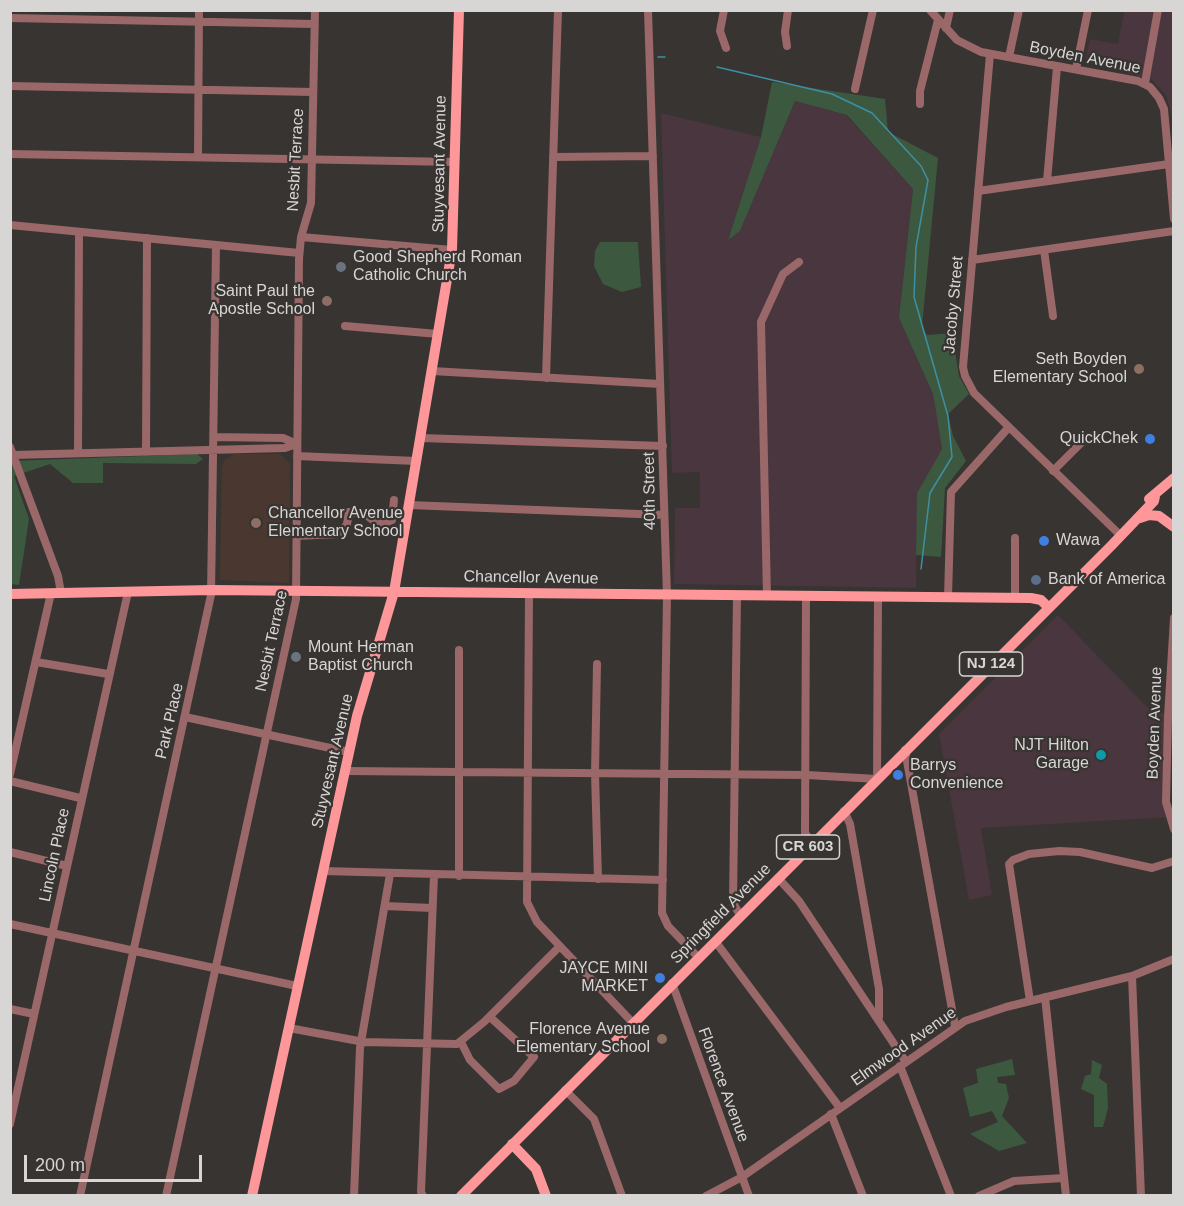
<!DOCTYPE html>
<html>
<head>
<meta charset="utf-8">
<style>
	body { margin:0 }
	#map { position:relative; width:1184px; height:1206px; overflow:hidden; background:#373432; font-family:Helvetica,sans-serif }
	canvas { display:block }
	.frame { position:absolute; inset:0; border:12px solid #d8d6d4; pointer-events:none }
	.scale { position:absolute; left:24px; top:1155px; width:178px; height:27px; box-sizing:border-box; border:3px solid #d8d6d4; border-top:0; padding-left:8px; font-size:18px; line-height:21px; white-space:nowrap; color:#d8d6d4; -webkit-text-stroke:4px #373432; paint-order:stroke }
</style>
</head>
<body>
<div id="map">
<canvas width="1184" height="1206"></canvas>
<div class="frame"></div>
<div class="scale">200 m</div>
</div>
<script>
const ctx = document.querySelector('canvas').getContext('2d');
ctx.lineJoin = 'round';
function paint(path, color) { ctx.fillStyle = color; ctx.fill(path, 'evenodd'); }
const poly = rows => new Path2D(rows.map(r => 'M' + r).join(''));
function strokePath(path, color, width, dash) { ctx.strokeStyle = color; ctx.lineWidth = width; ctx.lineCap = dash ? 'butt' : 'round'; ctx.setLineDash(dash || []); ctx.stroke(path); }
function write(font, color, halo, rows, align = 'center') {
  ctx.font = font + ' Helvetica,sans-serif'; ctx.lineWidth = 4.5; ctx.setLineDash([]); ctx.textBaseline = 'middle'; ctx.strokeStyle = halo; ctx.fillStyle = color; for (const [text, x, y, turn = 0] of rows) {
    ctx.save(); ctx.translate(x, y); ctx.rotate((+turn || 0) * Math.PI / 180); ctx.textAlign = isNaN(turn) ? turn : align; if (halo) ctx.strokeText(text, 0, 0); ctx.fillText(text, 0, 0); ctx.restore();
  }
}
const industrial = poly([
	[1124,11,1173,11,1173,121,1166,95,1152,80,1085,62,1090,39,1118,44],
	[795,101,846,115,913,189,899,318,933,394,942,449,917,493,916,588,674,584,675,508,700,508,700,472,672,473,661,113,761,137,728,239,740,231],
	[1058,615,1152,712,1170,713,1170,817,981,828,992,895,969,900,939,734]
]);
const education = poly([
	[234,454,280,454,290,464,289,583,220,580,222,466,225,460]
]);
const green = poly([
	[772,82,885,99,888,132,938,158,922,326,927,335,952,333,959,376,969,394,948,414,953,436,966,461,945,488,941,557,916,555,917,493,942,449,933,394,899,318,913,189,847,115,795,101,740,231,728,240,761,137],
	[600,242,638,242,641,287,622,292,603,284,594,266,595,251],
	[197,454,203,459,196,464,103,463,103,483,73,483,50,464,14,476,29,519,19,585,11,584,11,461],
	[1012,1059,1015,1075,997,1077,998,1083,1006,1084,1009,1098,1002,1116,1027,1143,999,1151,970,1134,998,1122,992,1111,970,1117,963,1088,978,1083,976,1069],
	[1092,1060,1102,1065,1099,1078,1107,1084,1108,1108,1103,1127,1094,1127,1094,1095,1081,1089,1085,1076,1091,1074]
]);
const stream = poly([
	[658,57,665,57],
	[717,67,832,94,872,113,921,166,928,180,916,247,914,297,948,416,952,457,930,493,921,569]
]);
const minor = poly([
	[648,10,667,595,662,913,668,926,698,957],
	[724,10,720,31,726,48],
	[930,10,957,40,981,52,1138,81,1150,87,1159,98,1164,109,1174,219],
	[10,18,314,24],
	[946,28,950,10],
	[787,46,785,32,788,10],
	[990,54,963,367,965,376,974,393,1117,532],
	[1009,57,1019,10],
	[1076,69,1088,10],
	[1145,83,1158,10],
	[10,86,313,92],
	[855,89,873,10],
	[920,104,920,91,938,20],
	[10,154,455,162],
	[198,157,199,10],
	[553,157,653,156],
	[1047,181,1057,67],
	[978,191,1169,164],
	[10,225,299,253],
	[301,237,452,250],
	[1044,250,1053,316],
	[972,260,1174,231],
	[345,326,438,334],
	[432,371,660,384],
	[546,378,558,10],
	[214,437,283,438,297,444],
	[421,438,663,446],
	[10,447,58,576,61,593],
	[146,452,147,238],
	[78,453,79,232],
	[13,455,285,448,297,444],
	[297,456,416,461],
	[1053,471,1087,437],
	[409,505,664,515],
	[296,536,340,534,347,524,349,512,365,514,375,522,387,522,392,520,394,500],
	[529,594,527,902,537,922,633,1023],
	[737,596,733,903,740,915],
	[767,596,761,322,783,274,799,262],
	[806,597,805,833,812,843],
	[948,597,951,492,1009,427],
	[1015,598,1015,538],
	[1174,618,1168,717,1166,802,1174,829],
	[36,662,108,674],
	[597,664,595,773,598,879],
	[185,717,349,752],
	[905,750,955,1026],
	[345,771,807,775,877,779,878,598],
	[10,774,51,593],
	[10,781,80,798],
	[844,811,850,824,879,989,879,1017],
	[10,852,67,866],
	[323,871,663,880],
	[459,876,459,650],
	[778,878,799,901,906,1062],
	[385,906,432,908],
	[10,924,297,986],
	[715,941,840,1108],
	[1132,976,1141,1196],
	[672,983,749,1196],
	[1045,997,1066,1196],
	[1030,1001,1009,864,1013,860,1029,854,1059,851,1080,852,1152,868,1174,861],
	[10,1009,34,1014],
	[289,1028,364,1042,457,1044,484,1022,560,946],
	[461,1042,470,1060,499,1089,514,1081,534,1057,490,1017],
	[900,1066,951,1196],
	[565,1090,594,1119,622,1196],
	[831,1114,863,1196],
	[10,1124,128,592],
	[80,1196,211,595,216,245],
	[166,1196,296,599,299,259,301,237,311,203,315,10],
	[354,1196,360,1048,390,874],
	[423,1196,421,1192,434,875],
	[706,1196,742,1177,965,1021,1006,1007,1132,976,1174,959],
	[979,1196,1014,1181,1064,1178]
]);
const major = poly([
	[1149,499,1174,478],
	[1140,518,1149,515,1159,516,1174,527],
	[10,594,212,590,1031,598,1041,600,1048,607],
	[512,1144,536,1169,546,1196],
	[252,1196,357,716,394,592,452,250,459,10],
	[461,1196,1111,546,1154,501,1155,496]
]);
const markers = [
	[341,267,6,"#6b7280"],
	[327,301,6,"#8d6e63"],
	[1139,369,6,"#8d6e63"],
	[1150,439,6,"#3f7fe0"],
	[256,523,6,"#8d6e63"],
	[1044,541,6,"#3f7fe0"],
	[1036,580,6,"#5c6f8a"],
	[296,657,6,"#6b7280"],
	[1101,755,6,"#0f9aa8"],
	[898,775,6,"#3f7fe0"],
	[660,978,6,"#3f7fe0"],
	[662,1039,6,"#8d6e63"]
];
const shields = [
	[991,664,63],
	[808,847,63]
];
const shieldNames = [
	["NJ 124",991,664],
	["CR 603",808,847]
];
const streetNames = [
	["Boyden Avenue",1085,58,11],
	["Nesbit Terrace",296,160,-87],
	["Stuyvesant Avenue",440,164,-89],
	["Jacoby Street",954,305,-85],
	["40th Street",650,491,-91],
	["Chancellor Avenue",531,578,1],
	["Nesbit Terrace",272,641,-78],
	["Park Place",170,721,-77],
	["Boyden Avenue",1155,723,-88],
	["Stuyvesant Avenue",333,761,-77],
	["Lincoln Place",55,855,-78],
	["Springfield Avenue",721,914,-45],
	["Elmwood Avenue",904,1047,-35],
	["Florence Avenue",723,1085,70]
];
const poiNames = [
	["Good Shepherd Roman",353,258],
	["Catholic Church",353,276],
	["Saint Paul the",315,292,"right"],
	["Apostle School",315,310,"right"],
	["Seth Boyden",1127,360,"right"],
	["Elementary School",1127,378,"right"],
	["QuickChek",1138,439,"right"],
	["Chancellor Avenue",268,514],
	["Elementary School",268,532],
	["Wawa",1056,541],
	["Bank of America",1048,580],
	["Mount Herman",308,648],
	["Baptist Church",308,666],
	["NJT Hilton",1089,746,"right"],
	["Garage",1089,764,"right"],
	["Barrys",910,766],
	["Convenience",910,784],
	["JAYCE MINI",648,969,"right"],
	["MARKET",648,987,"right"],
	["Florence Avenue",650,1030,"right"],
	["Elementary School",650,1048,"right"]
];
paint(industrial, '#49363e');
paint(education, '#4a3830');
paint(green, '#3c5940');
strokePath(stream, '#3d90a4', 1.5);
strokePath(minor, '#9a6868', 8);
strokePath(major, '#fe979a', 10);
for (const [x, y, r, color] of markers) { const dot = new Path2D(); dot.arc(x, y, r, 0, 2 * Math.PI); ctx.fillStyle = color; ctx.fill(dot); strokePath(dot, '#373432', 2); }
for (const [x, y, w] of shields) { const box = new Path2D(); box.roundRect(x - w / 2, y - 12, w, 24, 4.5); ctx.fillStyle = '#373432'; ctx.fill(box); strokePath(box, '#d8d6d4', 1.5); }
write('bold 15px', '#d8d6d4', null, shieldNames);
write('16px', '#d8d6d4', '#373432', streetNames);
write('16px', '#d8d6d4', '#373432', poiNames, 'left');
</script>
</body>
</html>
